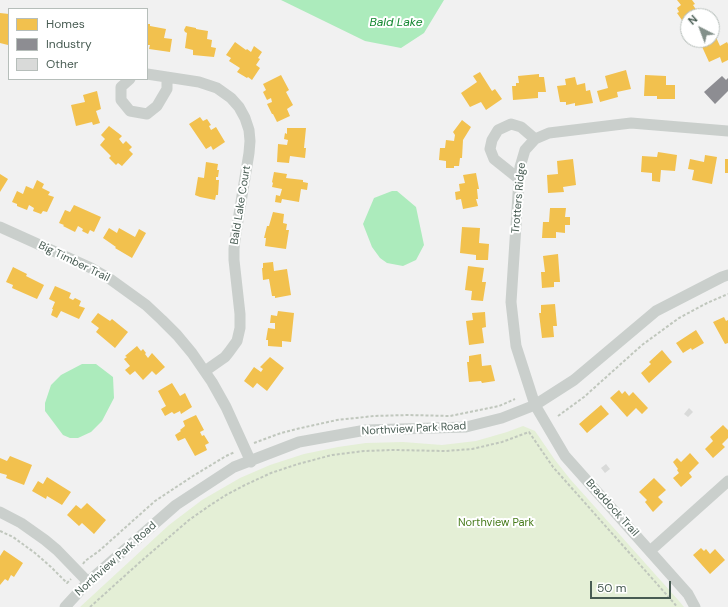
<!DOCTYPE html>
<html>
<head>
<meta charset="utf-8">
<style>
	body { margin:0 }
	#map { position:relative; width:728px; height:607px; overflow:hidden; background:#f1f1f1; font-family:"DM Sans",sans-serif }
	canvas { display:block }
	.legend { position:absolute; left:8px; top:8px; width:140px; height:72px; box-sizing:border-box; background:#fff; border:1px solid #b6beba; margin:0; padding:5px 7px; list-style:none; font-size:12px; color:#485c53 }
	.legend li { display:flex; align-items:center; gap:8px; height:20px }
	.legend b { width:20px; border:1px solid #b6beba }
	.north { position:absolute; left:680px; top:8px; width:40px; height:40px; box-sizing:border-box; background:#fff; border:1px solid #b6beba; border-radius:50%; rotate:318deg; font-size:11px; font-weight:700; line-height:16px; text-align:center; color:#485c53 }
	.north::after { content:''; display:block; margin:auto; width:14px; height:18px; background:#83908a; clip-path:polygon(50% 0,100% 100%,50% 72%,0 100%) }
	.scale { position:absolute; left:590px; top:581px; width:81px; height:18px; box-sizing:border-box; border:2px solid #485c53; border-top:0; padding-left:5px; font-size:12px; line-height:14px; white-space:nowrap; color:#485c53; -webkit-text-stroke:3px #fff; paint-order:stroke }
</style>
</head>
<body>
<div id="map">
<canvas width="728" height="607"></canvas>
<ul class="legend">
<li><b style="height:11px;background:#f2c14e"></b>Homes</li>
<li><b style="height:11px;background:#8d8d92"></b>Industry</li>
<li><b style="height:11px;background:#d9dad9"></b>Other</li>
</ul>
<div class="north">N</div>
<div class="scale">50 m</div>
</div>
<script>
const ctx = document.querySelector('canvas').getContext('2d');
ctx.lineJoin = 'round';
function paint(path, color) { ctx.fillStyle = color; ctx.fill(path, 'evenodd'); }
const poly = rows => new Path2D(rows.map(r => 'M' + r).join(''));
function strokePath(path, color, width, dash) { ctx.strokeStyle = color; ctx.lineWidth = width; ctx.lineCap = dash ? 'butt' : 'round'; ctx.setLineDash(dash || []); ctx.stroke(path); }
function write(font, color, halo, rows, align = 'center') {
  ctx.font = font + ' "DM Sans",sans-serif'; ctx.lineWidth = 4; ctx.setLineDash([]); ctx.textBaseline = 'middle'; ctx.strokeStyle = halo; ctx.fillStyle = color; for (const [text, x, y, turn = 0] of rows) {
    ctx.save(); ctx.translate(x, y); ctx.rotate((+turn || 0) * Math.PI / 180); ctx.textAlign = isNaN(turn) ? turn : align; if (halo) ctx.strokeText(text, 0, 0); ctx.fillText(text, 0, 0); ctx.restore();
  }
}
const green = poly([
	[523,426,535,431,555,460,570,479,679,601,684,607,80,607,169,525,202,500,240,478,270,465,304,454,338,447,366,443,403,442,442,445,476,441,507,432]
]);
const water = poly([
	[281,0,444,0,424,33,401,48,365,41],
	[392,191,397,191,416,207,424,245,416,260,403,266,387,263,380,258,372,247,363,224,374,198],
	[82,364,96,364,113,377,114,398,102,421,91,432,78,438,70,438,63,435,45,411,45,403,51,385,61,375]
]);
const homes = poly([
	[677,0,692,0,695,4,693,5,699,14,697,15,698,16,688,16,688,31,686,32,681,25,684,23,677,13,679,12,677,8,681,5],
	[0,13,9,14,9,38,8,45,0,43],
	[147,24,150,24,150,26,166,29,164,38,172,39,170,52,149,49,150,45,147,45],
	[186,26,196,28,196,29,208,31,207,39,212,40,211,47,216,48,214,57,193,55,193,50,185,48,187,33,185,32,184,30],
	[714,33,720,46,727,42,728,44,728,60,722,63,720,57,709,62,699,40,712,40,712,34],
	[235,42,246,50,247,49,251,52,254,46,262,52,258,58,260,59,256,65,260,68,252,80,248,77,247,78,237,72,240,68,229,61,231,58,226,55],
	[626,70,631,89,617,92,618,97,600,102,597,91,608,88,605,76],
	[480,72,492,91,495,89,502,99,486,110,481,102,470,107,461,93,477,82,473,76],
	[539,74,539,77,544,77,546,92,538,92,538,98,513,100,512,86,516,86,516,83,519,83,518,76],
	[281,75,289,90,286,92,293,105,287,109,290,116,277,122,273,114,272,114,267,104,272,102,271,98,267,100,263,92,266,90,263,84],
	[645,75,666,76,666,85,675,85,675,99,657,99,657,96,644,96],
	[575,77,577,85,585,83,586,91,590,90,593,103,575,106,575,103,566,105,566,102,560,102,557,86,566,85,565,79],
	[97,91,101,109,96,111,100,123,93,125,92,122,76,126,71,105,85,102,83,95],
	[200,117,203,121,207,119,211,125,209,126,211,130,216,127,225,142,213,150,211,146,206,149,189,124],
	[462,120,471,127,463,140,462,158,460,158,459,166,454,166,454,168,446,168,446,161,439,160,440,148,445,148,446,140,454,141,455,135,453,132],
	[109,126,122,136,119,139,123,144,126,141,132,147,129,150,133,154,122,166,118,163,116,165,109,158,111,156,100,145,105,139,101,135],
	[287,128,306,128,304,148,306,148,305,158,290,156,289,163,277,162,278,144,287,145,288,140,284,139,285,133,287,134],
	[658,152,677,155,675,171,661,170,660,182,652,181,652,173,641,172,642,156,657,157],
	[705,155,717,157,712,184,692,180,694,170,688,169,690,159,704,162],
	[573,159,576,185,563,187,564,192,548,193,547,175,558,174,557,161],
	[725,159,728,159,728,173,725,173],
	[206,162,218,164,217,170,219,170,218,177,216,177,216,180,219,180,218,195,216,195,215,200,200,197,195,195,198,177,204,178],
	[274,172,287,174,286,178,303,180,303,182,308,183,307,190,301,189,299,202,282,199,281,203,275,202,276,195,280,196,282,189,272,187,273,183,272,182],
	[476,173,479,189,477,189,478,199,476,199,478,206,463,209,461,199,456,200,455,192,460,191,459,184,465,183,463,175],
	[0,174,8,179,0,192],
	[37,180,44,184,42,188,50,192,48,195,54,197,47,212,43,211,41,214,33,211,34,208,29,205,27,210,17,206,17,204,12,202,17,191,23,194,26,186,33,189],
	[74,205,101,217,94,232,90,230,88,234,82,231,83,229,78,226,75,232,63,226,64,225,59,223,65,210,70,212],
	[550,208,566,208,565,217,570,217,570,225,565,225,565,233,556,232,556,238,542,238,543,222,549,222],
	[273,212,284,214,283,223,287,224,286,230,289,230,286,249,265,246,266,238,264,238,267,226,269,226],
	[462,227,480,228,479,243,489,244,488,260,476,260,476,255,460,253],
	[109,228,117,233,119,228,135,237,139,229,146,233,132,258,115,248,116,247,103,238],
	[558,254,560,282,554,282,554,287,542,288,541,272,545,272,543,256],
	[273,262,274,271,287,269,291,295,275,298,275,296,272,296,269,279,263,280,262,268,263,268,263,263],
	[468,266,484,268,482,282,486,282,483,301,471,300,472,291,465,290],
	[13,267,27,274,26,276,44,285,37,299,12,288,13,285,6,282],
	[55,286,71,293,69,298,73,300,75,298,81,301,79,306,85,308,79,319,61,311,57,318,51,315,53,309,52,309,55,302,49,299],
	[555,304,557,326,553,326,554,337,542,338,539,313,541,313,541,305],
	[278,311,294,313,291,342,282,341,282,347,268,346,268,340,266,340,268,328,275,329,275,323,270,323,271,315,277,316],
	[485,312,486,327,482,328,484,343,469,345,466,321,473,320,472,313],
	[98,313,110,321,112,319,128,332,115,348,96,332,99,328,91,322],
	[724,317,726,321,728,320,728,343,725,344,713,322],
	[696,330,704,343,692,350,691,348,683,353,676,343],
	[137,346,141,351,143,349,146,353,145,354,148,358,152,353,165,367,156,375,152,371,143,380,135,371,130,375,125,370,130,366,124,359,127,357,125,356],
	[662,350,672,362,649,383,641,373,651,364,649,362],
	[481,354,482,366,491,365,495,381,482,383,481,381,469,382,467,362,469,362,469,356],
	[270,357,284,368,267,391,257,383,253,388,244,381,254,367,261,372,263,369,260,367],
	[172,383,180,396,185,393,192,407,181,414,180,411,174,414,172,412,165,416,161,409,166,406,158,391],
	[619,390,622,394,625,391,629,396,633,392,648,408,642,414,636,408,627,417,610,398],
	[601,405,609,414,587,433,579,424],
	[196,415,204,430,200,432,202,436,204,435,209,443,205,445,207,450,195,456,185,438,178,441,175,435,181,431,180,430,185,426,183,421],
	[723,425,728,430,728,438,722,444,725,447,713,458,705,449,713,441,710,437],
	[690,453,699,463,689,473,692,477,681,487,673,478,679,473,677,470,678,469,673,462,677,458,681,462],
	[10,456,32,465,24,485,6,478,7,475,0,473,0,458,7,461],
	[47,477,71,492,62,505,47,496,46,499,32,491,38,481,43,484],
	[654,478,666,490,658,497,663,502,653,512,645,502,647,500,639,492],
	[87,503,106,520,94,534,82,523,79,526,67,515,76,505,81,509],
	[701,548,704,551,706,549,710,554,715,549,725,560,710,574,693,555],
	[4,550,23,563,14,577,11,575,8,581,5,579,0,585,0,556]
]);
const industry = poly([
	[722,76,726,80,728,78,728,91,715,104,704,92]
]);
const building = poly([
	[689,408,693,412,688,417,684,414],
	[606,464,610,469,605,473,601,468]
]);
const path = poly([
	[558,416,584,397,642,345,679,318,707,303,728,294],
	[254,443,281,433,301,428,337,420,374,416,408,415,450,416,499,406,515,399],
	[0,531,13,537,35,553,51,567,67,583,71,579],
	[83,564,85,561,99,551,155,501,193,476,226,456,235,452],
	[90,607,139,563,189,520,209,506,226,495,245,485,271,473,298,464,332,455,364,451,393,450,446,451,472,449,502,442,529,432,553,467,674,603,677,607]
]);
const minor = poly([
	[147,74,199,82,217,88,231,98,239,107,245,118,249,130,250,141,249,153,235,239,234,249,234,260,240,314,240,328,237,341,229,352,225,357,205,371],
	[130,79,121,87,121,100,130,111,147,114,157,106,167,89,167,77],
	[519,179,494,159,490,149,492,140,498,130,511,124,521,127,535,139],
	[0,227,91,268,110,279,146,305,162,320,177,335,192,353,212,382,226,407,251,462],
	[0,512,21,523,45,540,57,550,88,582],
	[650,551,728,481],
	[65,607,88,582,176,505,234,467,299,442,366,430,466,427,502,418,535,405,574,380,656,311,722,277,728,275],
	[695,607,688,594,565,456,535,405,516,346,511,302,519,179,520,167,525,150,535,139,549,133,631,123,728,131]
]);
const streetNames = [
	["Trotters Ridge",519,198,-85],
	["Bald Lake Court",241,205,-81],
	["Big Timber Trail",74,262,26],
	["Northview Park Road",414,429,-3],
	["Braddock Trail",612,508,48],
	["Northview Park Road",116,559,-42]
];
const parkNames = [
	["Northview Park",496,523]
];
const waterNames = [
	["Bald Lake",396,23]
];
paint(green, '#e4efd6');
paint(water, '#acebbc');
paint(homes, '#f2c14e');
paint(industry, '#8d8d92');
paint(building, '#d9dad9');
strokePath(path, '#c0c7bd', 2, [3, 2]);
strokePath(minor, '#cacfcc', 11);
write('11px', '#485c53', '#fff', streetNames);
write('11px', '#477b1b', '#fff', parkNames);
write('italic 12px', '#138730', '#fff', waterNames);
</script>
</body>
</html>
